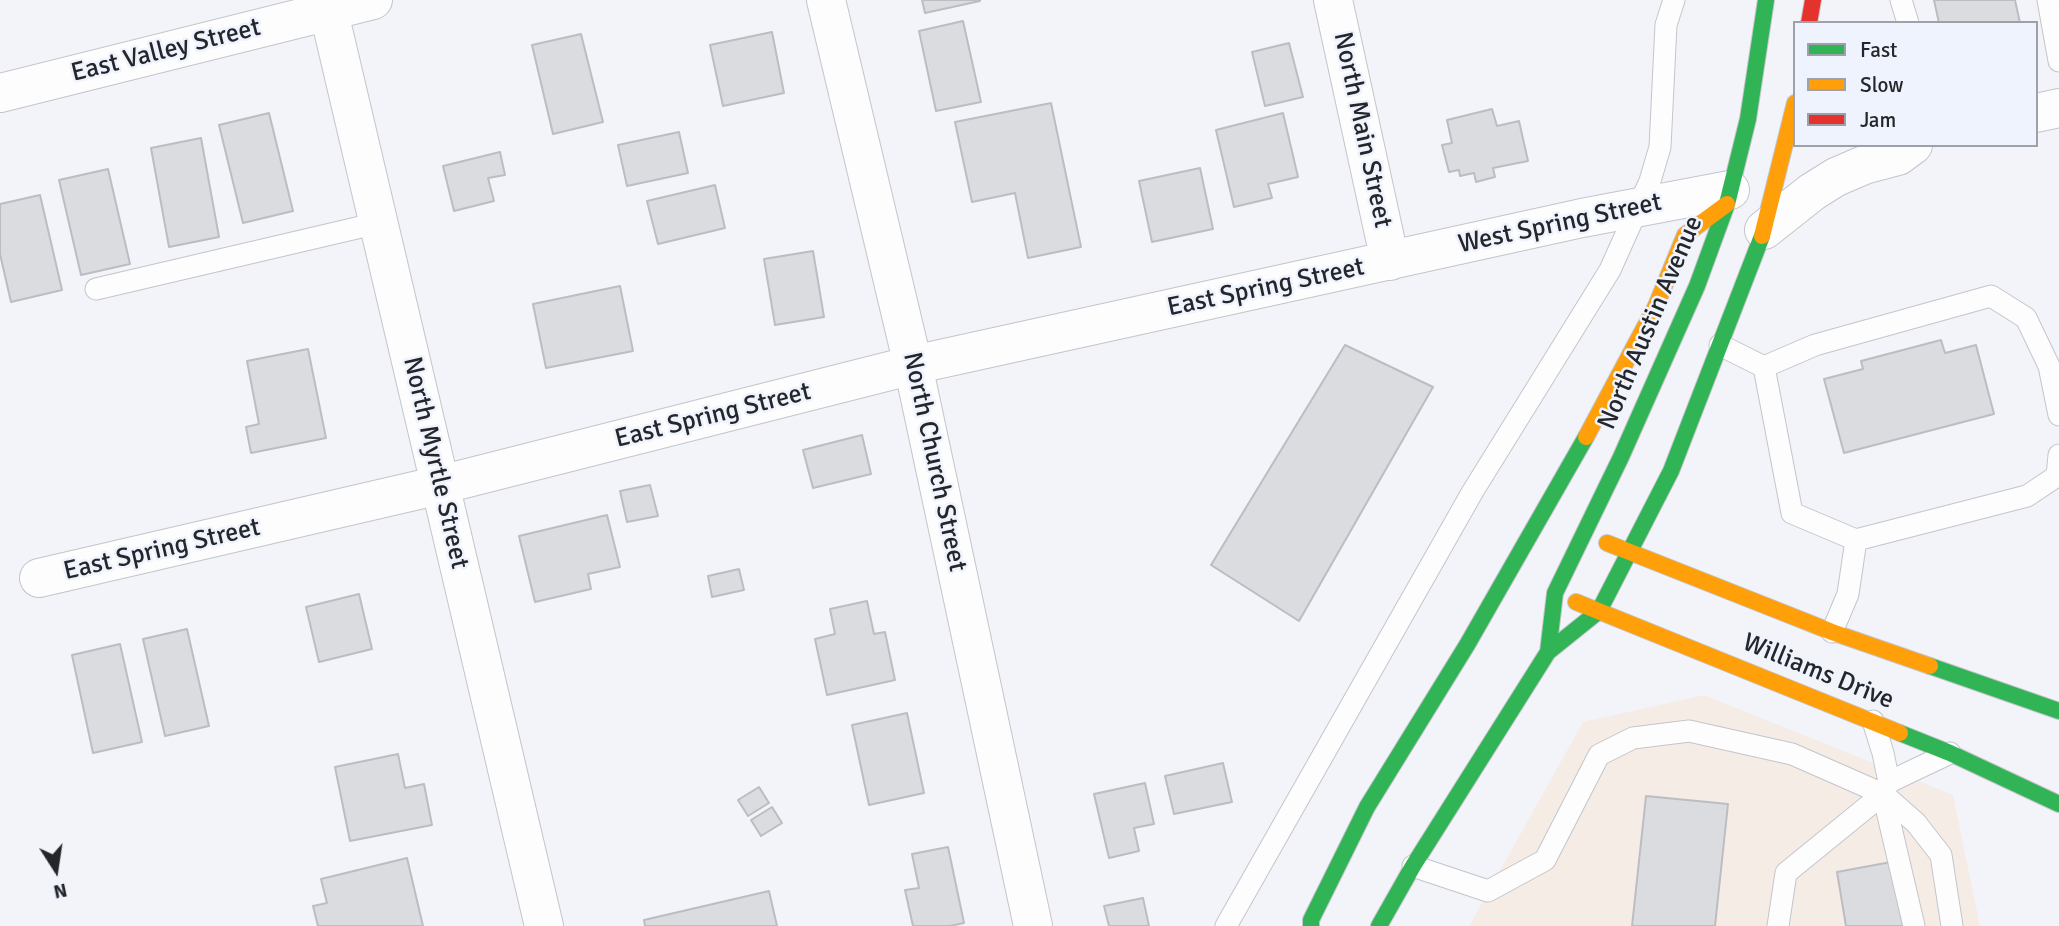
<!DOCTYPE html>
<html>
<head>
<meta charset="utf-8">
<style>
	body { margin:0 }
	#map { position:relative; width:2059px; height:926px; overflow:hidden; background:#f2f4fa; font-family:Signika,sans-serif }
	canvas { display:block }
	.legend { position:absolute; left:1793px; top:21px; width:245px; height:126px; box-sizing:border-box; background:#eff3fd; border:2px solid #9ea1a9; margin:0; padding:9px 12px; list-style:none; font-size:21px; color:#24262a }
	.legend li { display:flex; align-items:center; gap:14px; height:35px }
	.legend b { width:35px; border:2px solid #9ea1a9 }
	.north { position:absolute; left:21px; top:835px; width:70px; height:70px; -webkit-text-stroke:5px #eff3fd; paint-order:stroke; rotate:168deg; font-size:19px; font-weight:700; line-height:28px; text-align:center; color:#24262a }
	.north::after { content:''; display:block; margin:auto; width:24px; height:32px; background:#24262a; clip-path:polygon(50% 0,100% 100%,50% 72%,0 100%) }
</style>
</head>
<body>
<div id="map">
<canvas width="2059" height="926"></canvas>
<ul class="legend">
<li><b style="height:9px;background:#30b455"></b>Fast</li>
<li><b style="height:9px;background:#ff9f0a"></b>Slow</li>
<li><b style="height:9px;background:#e5322d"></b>Jam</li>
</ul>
<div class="north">N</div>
</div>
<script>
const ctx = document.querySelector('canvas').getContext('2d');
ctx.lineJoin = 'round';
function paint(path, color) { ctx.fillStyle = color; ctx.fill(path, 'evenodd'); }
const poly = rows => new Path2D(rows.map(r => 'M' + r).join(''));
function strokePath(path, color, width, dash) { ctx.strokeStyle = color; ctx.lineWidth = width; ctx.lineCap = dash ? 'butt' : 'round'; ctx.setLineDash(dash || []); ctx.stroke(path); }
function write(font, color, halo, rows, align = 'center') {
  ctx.font = font + ' Signika,sans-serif'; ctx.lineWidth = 5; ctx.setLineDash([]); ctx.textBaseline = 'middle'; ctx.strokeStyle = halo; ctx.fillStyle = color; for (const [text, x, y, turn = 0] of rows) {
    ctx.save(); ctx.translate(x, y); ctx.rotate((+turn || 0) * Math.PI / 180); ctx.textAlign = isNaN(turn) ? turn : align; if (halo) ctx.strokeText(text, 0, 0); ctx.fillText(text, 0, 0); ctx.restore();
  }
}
const commercial = poly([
	[1704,695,1953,795,1980,926,1469,926,1583,722]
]);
const building = poly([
	[922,0,980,0,980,1,925,13,922,0],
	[1934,0,2015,0,2020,23,1939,23,1934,0],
	[963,21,981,102,936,111,919,31,963,21],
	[772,32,784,93,723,106,710,45,772,32],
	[581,34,603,122,553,134,532,45,581,34],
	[1289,43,1303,97,1265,106,1252,52,1289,43],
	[1051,103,1081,247,1028,258,1015,193,972,202,955,122,1051,103],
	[1492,109,1497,126,1519,121,1528,161,1493,168,1495,177,1476,182,1474,173,1460,176,1459,170,1449,172,1442,145,1452,143,1447,120,1492,109],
	[269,113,293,211,243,223,219,125,269,113],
	[1283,113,1298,177,1268,184,1272,198,1234,207,1216,130,1283,113],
	[679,132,688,173,627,186,618,145,679,132],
	[201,138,219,237,169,247,151,148,201,138],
	[500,152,505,175,488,178,494,201,454,211,443,166,500,152],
	[1200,168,1213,229,1152,242,1139,181,1200,168],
	[108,169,130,264,81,275,59,180,108,169],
	[715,185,725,228,658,244,647,201,715,185],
	[40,195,62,290,11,302,0,254,0,204,40,195],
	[813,251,824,317,775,325,764,259,813,251],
	[620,286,633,351,546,368,533,304,620,286],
	[1941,340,1945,353,1976,345,1994,414,1844,453,1824,379,1863,369,1861,361,1941,340],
	[1345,345,1433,387,1299,621,1211,565,1345,345],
	[308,349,326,438,251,453,246,427,259,424,247,361,308,349],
	[862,435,871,474,813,488,803,450,862,435],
	[650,485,658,516,627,522,620,491,650,485],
	[607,515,620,567,588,574,591,589,535,602,519,536,607,515],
	[739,569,744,590,712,597,708,576,739,569],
	[359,594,372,649,319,662,306,607,359,594],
	[867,601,874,634,885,632,895,680,827,695,815,639,835,634,830,609,867,601],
	[187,629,209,726,165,736,143,639,187,629],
	[120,644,142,742,93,753,72,655,120,644],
	[907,713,924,793,869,805,852,725,907,713],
	[398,754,405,788,424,784,432,825,350,841,335,767,398,754],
	[1223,763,1232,802,1174,814,1165,776,1223,763],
	[1145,783,1154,824,1134,828,1139,851,1109,858,1094,794,1145,783],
	[759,787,769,803,748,816,738,800,759,787],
	[1646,796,1728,804,1715,926,1632,926,1646,796],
	[772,807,782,823,761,836,751,820,772,807],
	[948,847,964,923,950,926,913,926,905,890,919,888,912,854,948,847],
	[407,858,423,926,318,926,313,906,327,903,321,879,407,858],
	[1891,862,1903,926,1846,926,1837,872,1891,862],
	[769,891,777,926,645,926,644,920,769,891],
	[1143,898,1149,926,1109,926,1104,906,1143,898]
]);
const lane = poly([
	[1901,0,1908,23],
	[2048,0,2059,61],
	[96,289,378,223],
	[1720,345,1764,367],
	[2059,415,2049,366,2026,318,1991,296,1815,345,1764,367,1792,513,1856,540,2027,496,2057,476,2059,455],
	[1832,632,1848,594,1856,540],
	[1873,721,1883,753,1889,782,1883,794,1916,823,1941,855,1952,926],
	[1889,782,1950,753],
	[1883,794,1914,926],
	[1413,866,1488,891,1545,860,1599,755,1633,738,1689,731,1792,754,1883,794],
	[1226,926,1473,491,1610,270,1650,181,1660,147,1666,25,1674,0],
	[1778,926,1786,873,1883,794]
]);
const street = poly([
	[326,0,544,926],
	[826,0,913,365,1033,926],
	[1333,0,1390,261],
	[0,93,373,0],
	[2036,113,2059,108],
	[1764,230,1812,192,1836,177,1864,165,1898,156,1913,145],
	[39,578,440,485,913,365,1582,218,1730,190]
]);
const fast = poly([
	[1548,652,1555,593,1621,457,1697,286,1727,204,1748,119,1766,0],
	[1930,666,2059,711],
	[1900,733,1950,753,2059,804],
	[1311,926,1311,920,1367,807,1467,645,1586,437],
	[1379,926,1413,866,1548,652,1599,611,1671,471,1762,236]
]);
const slow = poly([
	[1762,236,1795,103],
	[1586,437,1656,306,1685,235,1727,204],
	[1607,543,1832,632,1930,666],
	[1576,602,1900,733]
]);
const jam = poly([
	[1809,23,1813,0]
]);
const streetNames = [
	["East Valley Street",166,51,-14],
	["North Main Street",1362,130,78],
	["West Spring Street",1560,224,-12],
	["East Spring Street",1266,288,-12],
	["North Austin Avenue",1651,323,-67],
	["East Spring Street",713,416,-14],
	["North Church Street",934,462,78],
	["North Myrtle Street",435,463,77],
	["East Spring Street",162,550,-13],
	["Williams Drive",1818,672,22]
];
paint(commercial, '#f6ece6');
paint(building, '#dadce0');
strokePath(building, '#bcbdc2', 2);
strokePath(lane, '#c4c5ca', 23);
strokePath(street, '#c4c5ca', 40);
strokePath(fast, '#c4c5ca', 18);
strokePath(slow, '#c4c5ca', 18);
strokePath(jam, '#c4c5ca', 18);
strokePath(lane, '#fdfdfe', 21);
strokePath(street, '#fdfdfe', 38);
strokePath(fast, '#30b455', 16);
strokePath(slow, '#ff9f0a', 16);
strokePath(jam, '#e5322d', 16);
write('26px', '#24262a', '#eff3fd', streetNames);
</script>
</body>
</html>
